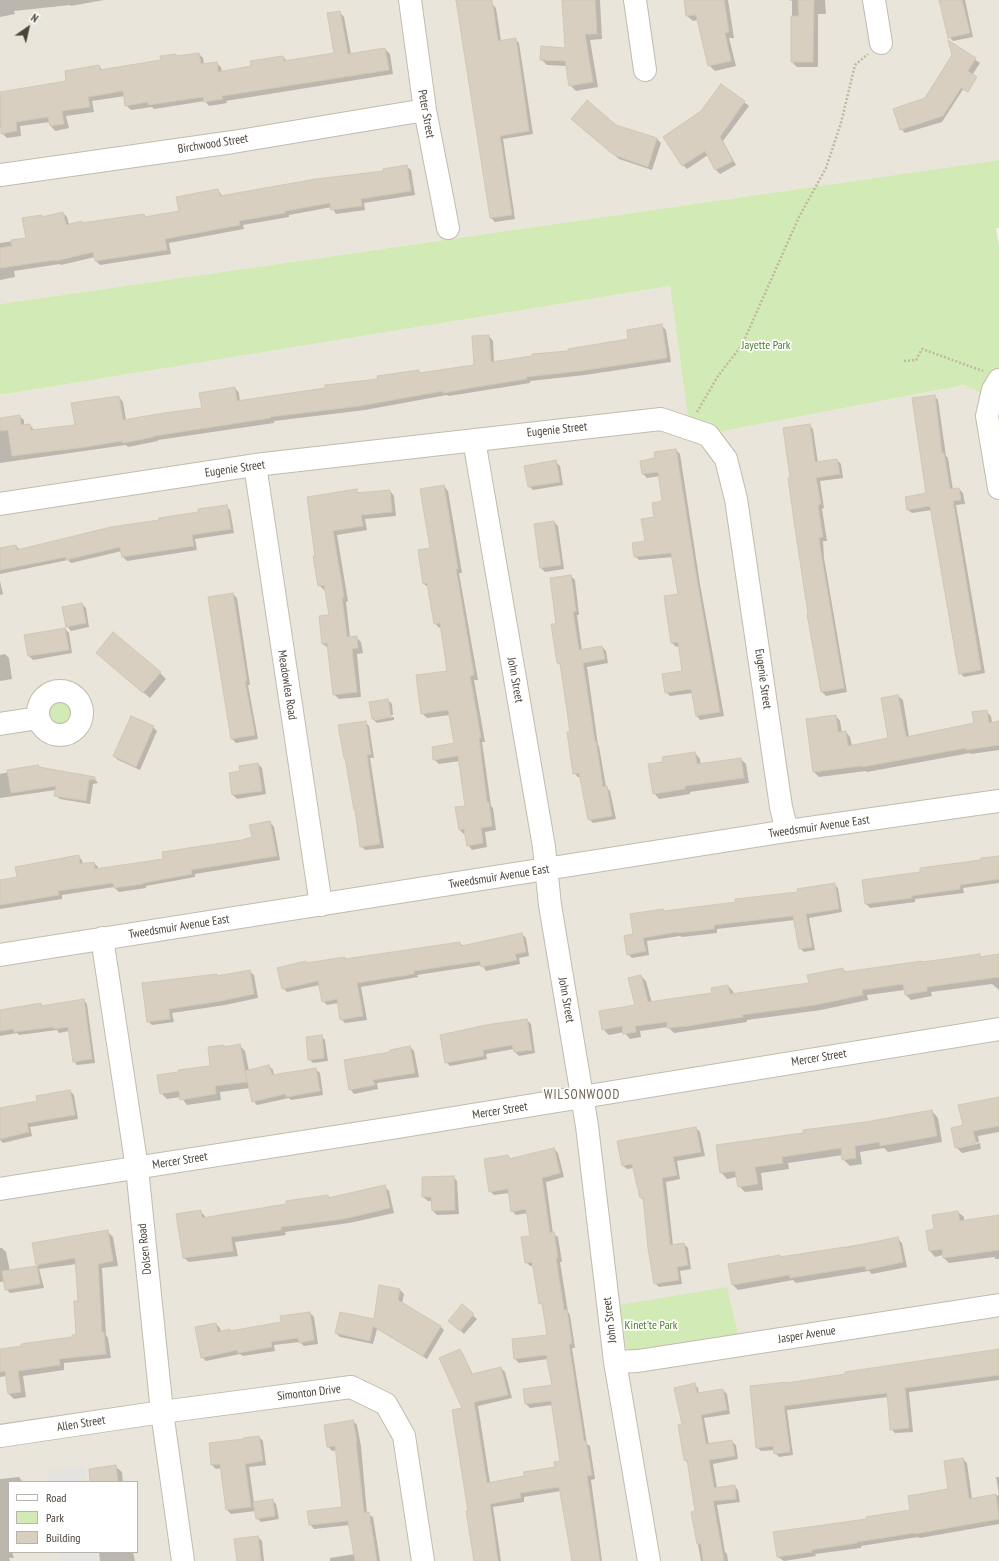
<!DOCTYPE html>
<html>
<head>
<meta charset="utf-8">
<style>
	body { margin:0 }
	#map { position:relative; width:999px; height:1561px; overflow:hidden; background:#f6f3ec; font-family:"PT Sans Narrow",sans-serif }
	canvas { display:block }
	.legend { position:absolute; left:8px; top:1481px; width:130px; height:72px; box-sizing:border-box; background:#fff; border:1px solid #b7b4b0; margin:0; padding:5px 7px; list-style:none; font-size:12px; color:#4b4439 }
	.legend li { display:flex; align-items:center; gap:8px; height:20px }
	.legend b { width:20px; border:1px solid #b7b4b0 }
	.north { position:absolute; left:8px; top:8px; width:40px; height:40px; -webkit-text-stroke:3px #fff; paint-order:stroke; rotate:34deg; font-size:11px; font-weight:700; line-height:16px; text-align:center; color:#4b4439 }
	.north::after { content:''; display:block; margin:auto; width:14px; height:18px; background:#4b4439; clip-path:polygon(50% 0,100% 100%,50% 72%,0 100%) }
</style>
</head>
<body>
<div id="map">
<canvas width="999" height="1561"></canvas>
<ul class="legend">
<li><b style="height:5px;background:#fff"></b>Road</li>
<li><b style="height:11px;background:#d2eab5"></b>Park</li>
<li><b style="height:11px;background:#d8cfc1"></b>Building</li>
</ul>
<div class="north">N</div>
</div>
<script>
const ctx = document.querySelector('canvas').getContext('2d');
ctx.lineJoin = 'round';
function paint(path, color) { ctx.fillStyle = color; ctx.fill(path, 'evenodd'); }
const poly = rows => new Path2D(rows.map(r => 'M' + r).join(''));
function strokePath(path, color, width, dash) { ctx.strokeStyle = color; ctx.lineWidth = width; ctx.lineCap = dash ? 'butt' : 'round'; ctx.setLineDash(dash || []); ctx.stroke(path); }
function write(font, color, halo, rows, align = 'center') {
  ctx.font = font + ' "PT Sans Narrow",sans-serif'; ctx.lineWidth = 3.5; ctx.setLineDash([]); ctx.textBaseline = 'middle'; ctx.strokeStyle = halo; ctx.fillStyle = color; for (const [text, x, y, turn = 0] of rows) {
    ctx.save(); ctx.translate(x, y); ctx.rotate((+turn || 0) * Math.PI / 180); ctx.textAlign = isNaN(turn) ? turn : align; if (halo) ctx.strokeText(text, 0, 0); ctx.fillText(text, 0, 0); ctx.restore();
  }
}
const residential = poly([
	[0,0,999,0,999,160,0,304],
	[670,286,689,425,708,434,964,385,994,398,999,384,999,1561,0,1561,0,395],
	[9,1482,137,1482,137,1552,9,1552]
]);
const green = poly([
	[999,160,999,228,996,228,999,246,999,384,994,399,964,385,708,434,689,425,670,286,0,395,0,304],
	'48 714a12 12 0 1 1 24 0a12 12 0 1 1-24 0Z',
	[727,1287,739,1338,640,1355,627,1350,619,1305]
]);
const parking = poly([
	[84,1466,86,1482,49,1482,47,1471],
	[59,1552,97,1552,98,1561,60,1561]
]);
const shadow = poly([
	[0,0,104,0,71,6,70,5,14,11,15,14,0,17],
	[455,0,481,0,492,4,496,8,501,41,515,39,519,43,533,134,503,139,515,219,495,222,491,218,458,3],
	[563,0,600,0,602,39,590,40,598,87,576,91,570,85,567,66,547,65,541,59,566,49],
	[685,0,728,0,734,38,729,38,736,66,715,71,709,65,698,20,693,21,687,16],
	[789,0,825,0,826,14,818,14,818,67,797,67,792,62,792,1],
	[940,0,965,0,973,37,953,41,949,37],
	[339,12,344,17,351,54,385,49,390,54,393,74,226,101,227,103,209,106,205,101,154,109,152,107,131,110,126,105,125,96,92,101,94,112,66,116,69,128,55,131,51,126,50,122,20,126,21,136,7,138,2,133,1,127,0,127,0,93,67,82,99,66,103,71,162,61,175,55,178,57,199,54,203,58,204,64,216,63,221,67,222,73,253,67,283,57,287,61,335,54],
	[950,42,980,63,942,122,905,133,901,129,925,98,953,55],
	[721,85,749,106,723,141,736,165,720,174,716,170,708,155,687,169,683,165,702,112],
	[576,123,616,126,657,139,661,143,652,170,619,159],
	[406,166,411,170,415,195,364,203,365,210,336,214,332,207,289,215,289,217,243,225,244,229,169,243,171,254,100,265,96,261,95,257,61,265,60,264,14,271,15,277,0,280,0,243,27,239,41,216,43,218,63,213,67,217,69,225,82,222,83,224,144,215,147,218,180,212,218,190,223,197,385,172],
	[662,326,666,330,671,362,585,375,530,381,530,383,449,396,447,395,365,410,274,421,274,423,158,440,158,441,128,447,126,445,0,463,0,419,19,416,24,420,24,426,30,425,34,430,76,426,119,397,123,402,126,420,203,409,235,388,239,393,240,402,379,380,418,371,421,374,475,366,489,336,493,341,494,363,569,352,629,340],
	[934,396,938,400,946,456,948,458,953,490,959,489,963,493,965,504,956,505,985,673,964,677,960,673,932,510,912,513,908,510,927,494],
	[809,425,813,429,818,463,837,460,841,464,843,478,820,481,824,508,822,509,827,541,823,541,824,558,847,692,826,696,822,692],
	[676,450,680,454,700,584,724,716,700,720,697,716,693,693,670,696,666,692,683,671,679,646,676,647,672,643,665,597,679,595,673,557,639,560,635,556,646,542,656,518,663,502,660,476,647,478,643,474,641,462,656,459],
	[556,462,560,466,563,485,533,490,529,486],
	[444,486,448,491,462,573,459,573,478,680,474,680,485,742,482,742,491,806,493,808,496,830,485,832,487,847,472,850,468,845,466,833,464,834,459,829,466,806,460,761,439,764,434,759,455,744,450,715,427,718,422,713,449,672,441,627,439,628,435,623,429,588,424,584],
	[356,490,360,494,390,491,394,496,396,516,365,519,367,530,337,535,348,601,346,602,350,637,356,637,361,642,363,653,357,654,361,697,339,699,334,694,328,648,323,644,330,616,326,590,324,590,319,585,316,556],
	[226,506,230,510,234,533,195,539,197,550,127,561,123,557,122,551,71,563,68,560,0,574,0,548,16,546,20,550,199,513],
	[554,522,558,526,564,569,545,572,541,568],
	[571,576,575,580,579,615,577,615,582,651,602,647,606,651,608,663,587,667,598,745,599,746,606,787,610,791,616,819,593,823,589,819,581,777,578,777,574,773,571,733,562,666,558,663,557,625],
	[0,581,3,594,0,595],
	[233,594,237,598,250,685,248,685,258,739,236,743,232,739,209,598],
	[82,604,86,608,89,627,71,631,67,626],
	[65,629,69,633,72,653,33,660,29,656,25,635],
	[5,654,9,658,12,679,0,681,0,655],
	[103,659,160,673,166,679,150,698],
	[898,696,903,700,909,737,975,724,986,711,991,716,992,723,999,722,999,750,971,754,970,753,867,772,866,771,819,777,814,772,807,720,836,716,840,721,842,733,846,732,850,737,852,746,889,739],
	[388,700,392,704,393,715,375,718,375,720,394,717,394,720,377,723,373,719],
	[131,717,153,727,157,731,140,770,118,760,114,756],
	[365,722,369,726,374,758,370,758,384,848,365,850,361,846,346,759,345,758],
	[695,753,700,759,701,765,741,759,746,764,749,783,690,792,690,794,659,799,654,793,664,763],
	[258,764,262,768,266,794,237,799,233,795,241,772],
	[38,766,41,769,94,778,98,783,93,784,90,804,60,799,56,795,56,790,0,798,0,774],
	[270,822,274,827,280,860,195,874,195,877,146,886,146,888,119,892,114,887,62,895,62,899,0,909,0,881,18,878,78,856,82,860,83,865,94,863,98,867,98,870,164,860,253,838],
	[999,857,999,883,963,888,964,893,915,899,915,902,870,908,866,904,863,881,921,872,921,869],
	[834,884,838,888,842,912,809,918,815,950,804,952,800,948,795,920,717,929,717,933,682,937,680,936,647,941,649,955,632,958,628,954,634,935,663,910,665,912,737,903,799,893],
	[522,934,526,938,529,956,519,958,520,964,486,971,482,965,417,975,418,977,361,987,367,1020,345,1023,341,1019,338,1003,327,1005,323,1001,320,985,287,992,283,988,306,962,307,964,344,958,347,960,460,943,463,946],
	[979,955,982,958,999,955,999,990,992,984,931,992,932,996,911,1000,906,995,905,990,867,995,868,1000,821,1010,747,1020,747,1022,674,1033,668,1027,640,1031,641,1037,630,1039,624,1032,609,1035,603,1029,637,1006,641,976,646,981,652,1003,713,993,728,986,733,991,734,995,810,984,843,969,847,973],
	[249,971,254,975,258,998,225,1005,172,1013,174,1022,152,1025,148,1021,216,975,218,977],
	[83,1000,87,1004,95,1063,77,1065,74,1061,69,1031,59,1033,57,1030,19,1035,17,1033,0,1036,0,1010,40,1004,43,1007],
	[527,1020,531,1024,535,1053,519,1056,515,1052,514,1049,486,1054,487,1059,450,1066,446,1062],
	[321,1036,325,1040,328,1061,313,1063,309,1059],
	[239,1045,245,1051,249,1071,269,1066,273,1070,274,1075,315,1069,320,1073,323,1095,291,1100,289,1098,257,1105,253,1101,250,1088,220,1092,221,1100,187,1105,181,1097,167,1099,161,1093,212,1066,224,1046,225,1047],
	[410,1047,414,1051,419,1077,377,1083,378,1089,354,1094,350,1089],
	[70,1091,74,1095,78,1119,30,1127,32,1136,3,1143,0,1140,0,1109,38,1101],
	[999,1098,999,1132,978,1136,979,1142,959,1146,959,1148,980,1143,981,1149,962,1153,956,1147,964,1126],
	[932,1111,938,1118,942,1142,888,1152,884,1148,860,1152,862,1164,850,1166,843,1159,843,1155,788,1163,789,1169,761,1173,763,1190,745,1192,739,1186,737,1177,727,1179,721,1172,805,1133],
	[696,1128,700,1132,705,1156,677,1161,680,1179,666,1182,673,1245,684,1244,688,1248,691,1269,680,1271,682,1284,659,1287,655,1283,644,1201,641,1197,634,1168,627,1169,622,1165],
	[554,1149,558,1153,564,1177,546,1182,553,1234,558,1237,562,1262,560,1262,568,1312,570,1315,575,1348,572,1348,587,1444,590,1446,595,1479,591,1480,602,1561,573,1561,561,1491,524,1497,524,1502,493,1507,501,1561,474,1561,467,1512,469,1512,459,1350,463,1354,473,1375,501,1368,505,1372,512,1398,478,1406,490,1483,526,1477,556,1468,561,1461,552,1405,530,1408,526,1404,553,1386,548,1359,519,1363,515,1359,548,1336,544,1307,540,1303,534,1266,530,1266,526,1262,532,1237,528,1213,516,1215,512,1211,509,1193,494,1195,490,1191,508,1156,511,1159],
	[453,1177,457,1181,459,1214,437,1215,433,1211,432,1201,428,1201,423,1197],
	[384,1186,389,1191,394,1213,349,1223,285,1232,286,1235,235,1242,238,1256,189,1262,184,1258,200,1211,205,1216,205,1219,287,1205,328,1196,330,1198],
	[958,1212,964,1217,964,1221,999,1216,999,1259,996,1259,994,1257,949,1263,944,1258,943,1255,935,1257,930,1251,927,1231,935,1230],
	[108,1232,113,1237,118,1266,102,1268,106,1335,108,1338,111,1358,64,1363,64,1370,23,1376,26,1397,14,1399,9,1394,6,1376,0,1377,0,1350,74,1337,77,1335,79,1302,77,1264,39,1269,44,1288,10,1293,6,1289,5,1281,0,1282,0,1248,2,1248,6,1252,10,1271,39,1266,37,1264],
	[897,1238,902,1243,907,1267,872,1274,869,1271,796,1283,793,1280,738,1290,733,1285,780,1256,782,1258],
	[400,1290,404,1294,402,1304,440,1326,444,1330,427,1359,377,1329,373,1344,340,1337,336,1333,375,1320],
	[462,1306,477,1319,464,1334,454,1325],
	[310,1313,314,1317,318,1344,304,1346,300,1342,274,1345,275,1351,243,1356,240,1354,206,1361,202,1357,216,1324,220,1328,221,1332,230,1332,283,1323],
	[999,1351,999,1380,909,1392,913,1432,895,1433,891,1429,888,1397,787,1410,793,1455,779,1457,775,1453,775,1450,761,1451,757,1447,788,1384],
	[694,1384,698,1388,699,1394,723,1390,727,1394,730,1414,704,1418,709,1445,732,1442,736,1445,738,1459,713,1464,717,1488,734,1486,738,1490,740,1502,717,1505,725,1552,727,1554,728,1561,701,1561,692,1513,697,1512,688,1463,685,1460,683,1425],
	[353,1421,357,1425,361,1446,367,1514,373,1517,380,1561,330,1561,330,1558,355,1554,350,1525,314,1529,310,1524,343,1508,337,1450,332,1451,328,1446],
	[259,1437,263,1441,266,1465,249,1467,254,1503,272,1500,276,1504,279,1519,261,1522,257,1518,255,1511,231,1514,227,1510,222,1468,216,1469,212,1465],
	[963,1459,967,1463,972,1499,999,1495,996,1477,999,1477,999,1524,920,1538,918,1537,861,1546,861,1548,815,1554,816,1556,784,1561,778,1557,868,1520,911,1511,949,1490],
	[115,1466,122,1472,123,1482,91,1482],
	[19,1477,23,1482,9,1482,9,1552,12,1552,14,1558,9,1558,10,1561,0,1561,0,1479],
	[258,1537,262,1541,264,1561,238,1561],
	[99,1552,133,1552,135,1561,100,1561]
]);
const building = poly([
	[456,0,492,0,498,41,516,38,529,131,500,136,512,215,490,218,456,0],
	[562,0,595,0,597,34,585,34,593,82,569,86,565,61,540,60,541,46,565,48,562,0],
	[684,0,724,0,729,32,725,33,731,61,708,66,696,15,686,16,684,0],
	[798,0,814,0,813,62,791,62,791,16,799,16,798,0],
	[939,0,962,0,970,33,948,38,939,0],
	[340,11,348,54,385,48,389,70,222,96,223,99,204,102,203,97,148,105,148,102,125,106,123,91,88,97,90,107,62,111,64,124,50,126,48,117,16,122,17,131,1,134,0,92,66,81,65,71,99,65,100,70,161,60,160,56,176,54,176,56,199,53,201,64,217,62,218,72,251,66,250,61,283,56,284,61,334,53,327,13,340,11],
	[948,40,976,58,968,71,977,77,968,92,961,88,943,116,900,130,893,109,925,98,952,55,948,40],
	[721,84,745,101,720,137,733,161,715,170,705,151,682,166,663,137,701,111,721,84],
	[587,100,616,125,657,138,648,167,614,155,571,119,587,100],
	[407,165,411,191,361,199,362,206,331,210,330,203,285,211,285,213,239,221,240,225,165,239,167,250,95,261,93,252,56,261,55,260,0,268,0,248,12,246,11,240,26,238,22,218,42,215,42,217,63,212,66,225,82,221,82,223,144,214,145,217,179,211,176,197,218,189,220,196,316,179,384,171,383,169,407,165],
	[662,324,667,358,580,371,526,377,527,379,476,387,443,393,443,391,360,406,270,417,271,418,154,436,154,437,123,443,122,441,86,447,12,456,8,430,0,431,0,418,20,415,21,425,30,424,31,430,75,425,71,403,119,396,123,420,164,413,202,408,199,393,235,387,237,401,325,388,325,385,378,379,377,376,419,370,419,373,474,365,472,336,489,335,491,362,532,356,532,354,568,351,568,349,628,339,627,330,662,324],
	[935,395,942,453,944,453,950,489,959,488,961,500,953,501,981,670,959,674,930,506,907,510,905,497,926,493,912,398,935,395],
	[810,424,815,462,837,459,840,474,816,478,821,504,818,505,823,537,819,538,821,553,844,688,821,692,807,614,808,614,794,521,788,478,790,477,783,428,810,424],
	[676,449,697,580,720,712,696,716,691,689,665,693,662,674,682,671,678,642,671,643,664,596,678,594,671,553,634,557,632,543,645,541,641,519,654,517,652,503,662,501,658,472,642,474,640,461,655,458,654,452,676,449],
	[556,460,560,482,528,487,524,466,556,460],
	[444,485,458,569,456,569,474,675,470,676,481,738,479,738,487,802,489,802,492,826,481,828,483,843,467,846,464,829,459,830,455,807,465,806,458,756,433,760,432,747,454,743,448,710,421,714,416,675,447,671,440,623,434,624,427,583,423,584,418,550,430,548,420,489,444,485],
	[357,489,357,493,390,490,392,512,361,515,363,526,333,531,344,597,342,597,347,637,357,636,358,648,352,649,357,692,333,695,327,643,322,644,319,616,329,615,324,585,318,586,313,556,315,556,307,497,357,489],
	[227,505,231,529,192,535,194,546,122,557,120,547,66,560,66,557,0,570,0,548,16,545,17,550,111,527,159,520,159,518,198,512,198,509,227,505],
	[554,521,561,565,540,568,534,524,554,521],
	[571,575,576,611,573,612,579,650,602,646,605,659,583,663,595,742,596,741,603,787,607,786,612,816,588,820,579,773,573,774,567,732,570,732,560,663,557,663,551,624,556,624,550,578,571,575],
	[233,593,247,681,245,681,255,735,231,739,208,597,233,593],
	[82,603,86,623,66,627,62,607,82,603],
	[65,628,69,650,28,656,24,635,65,628],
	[113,632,161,672,143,693,96,653,113,632],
	[898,695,906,737,974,723,972,712,987,710,989,723,999,721,999,745,966,750,966,748,862,767,861,766,813,772,806,719,836,715,838,732,846,731,848,746,888,738,881,698,898,695],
	[388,699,391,717,372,719,369,702,388,699],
	[131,716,154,726,136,767,113,756,131,716],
	[366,721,371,754,367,755,380,844,360,847,355,810,354,810,345,758,344,758,338,725,366,721],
	[695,752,697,764,741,758,744,778,685,786,685,789,653,794,648,764,663,762,662,757,695,752],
	[258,763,262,791,232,795,229,773,240,771,239,766,258,763],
	[38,765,39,767,95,777,95,779,89,780,86,801,54,796,56,786,11,793,7,770,38,765],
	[270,821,277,856,191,870,192,874,143,883,143,884,114,888,113,883,58,891,59,895,0,905,0,880,17,877,15,867,79,855,80,864,94,862,95,869,163,859,162,852,242,840,252,837,249,825,270,821],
	[999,856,999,879,960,885,960,889,911,896,912,898,865,904,862,880,920,872,920,868,981,860,981,858,999,856],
	[835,883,839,909,806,914,812,947,799,949,793,916,714,925,714,929,677,933,677,932,643,938,646,951,627,955,624,936,633,934,630,914,663,909,664,911,736,902,735,899,798,892,797,889,835,883],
	[522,933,526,952,515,954,517,960,481,967,480,961,414,971,414,974,357,983,363,1016,340,1020,337,999,322,1002,318,981,282,989,277,968,306,961,306,963,345,957,345,959,460,942,461,946,522,933],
	[980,954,980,957,999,954,999,977,927,987,927,991,905,995,903,984,862,990,863,995,815,1005,742,1015,743,1017,688,1026,667,1028,667,1022,635,1026,636,1032,623,1034,622,1026,602,1030,599,1011,635,1005,628,978,641,975,648,1002,712,993,711,988,728,985,730,994,809,983,807,975,843,968,844,972,922,961,923,962,980,954],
	[250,970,254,994,221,1001,169,1009,170,1019,147,1022,142,983,217,974,217,976,250,970],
	[84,999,92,1059,73,1062,68,1027,54,1029,54,1027,14,1032,14,1029,0,1031,0,1010,41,1003,41,1006,84,999],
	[527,1019,532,1050,514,1052,512,1045,483,1050,484,1056,445,1063,440,1035,486,1025,527,1019],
	[322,1035,324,1058,308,1060,306,1037,322,1035],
	[240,1044,247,1082,215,1086,216,1094,180,1100,179,1091,160,1094,157,1075,178,1072,178,1070,210,1066,208,1047,224,1045,224,1047,240,1044],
	[410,1046,415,1073,373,1080,375,1085,349,1090,344,1060,390,1052,390,1050,410,1046],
	[269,1065,272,1075,316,1068,320,1091,286,1097,285,1094,252,1102,245,1071,269,1065],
	[70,1090,75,1115,27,1123,29,1132,0,1139,0,1108,37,1101,36,1096,70,1090],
	[999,1097,999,1126,973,1131,976,1143,955,1148,951,1128,963,1125,958,1105,999,1097],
	[932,1110,937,1136,880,1146,880,1142,855,1146,856,1158,842,1160,841,1148,782,1157,783,1163,755,1167,758,1184,738,1187,735,1171,720,1173,716,1145,803,1133,803,1130,866,1122,932,1110],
	[696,1127,701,1152,673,1157,677,1175,662,1178,670,1245,684,1243,688,1265,677,1267,679,1280,654,1284,648,1248,643,1197,640,1198,632,1164,622,1166,617,1141,696,1127],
	[554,1148,560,1173,542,1178,550,1233,554,1232,558,1258,556,1258,564,1310,567,1310,572,1344,569,1344,584,1441,586,1441,592,1475,587,1476,600,1561,572,1561,559,1487,520,1493,521,1498,490,1504,498,1561,474,1561,466,1511,468,1511,452,1410,462,1408,439,1358,460,1349,472,1374,501,1367,508,1395,474,1402,487,1483,524,1476,524,1472,555,1467,554,1462,560,1461,551,1401,525,1404,523,1389,552,1385,546,1355,514,1359,512,1339,547,1335,542,1303,539,1304,532,1262,525,1263,521,1237,530,1236,526,1209,511,1212,508,1189,489,1192,484,1159,508,1155,509,1159,554,1148],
	[454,1176,455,1210,432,1211,431,1197,422,1197,422,1177,454,1176],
	[385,1185,390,1208,344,1219,281,1227,281,1230,231,1237,233,1251,183,1258,176,1214,201,1210,202,1218,286,1204,286,1201,328,1195,328,1198,385,1185],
	[958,1211,960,1221,999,1215,999,1250,943,1258,942,1249,929,1251,926,1231,934,1229,932,1215,958,1211],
	[108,1230,113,1261,98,1264,102,1332,104,1332,106,1354,59,1359,60,1365,18,1371,21,1392,8,1394,5,1371,0,1372,0,1349,22,1346,21,1344,72,1337,72,1335,76,1335,74,1301,78,1301,75,1258,36,1265,32,1243,108,1230],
	[898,1237,903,1262,866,1270,865,1266,790,1278,790,1275,732,1285,728,1264,780,1255,780,1257,845,1247,845,1248,898,1237],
	[37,1266,40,1284,5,1290,2,1271,37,1266],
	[379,1285,400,1289,398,1300,441,1326,423,1356,373,1326,370,1341,335,1333,340,1312,374,1319,379,1285],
	[462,1304,474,1314,460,1331,448,1321,462,1304],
	[310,1312,314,1340,299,1343,298,1338,271,1342,272,1347,238,1353,237,1350,201,1358,195,1327,216,1323,218,1332,230,1329,230,1331,281,1322,280,1316,310,1312],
	[999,1349,999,1375,905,1388,909,1428,890,1430,887,1393,836,1399,784,1406,790,1452,774,1454,773,1446,756,1448,750,1386,787,1382,787,1383,845,1374,845,1372,999,1349],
	[695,1383,697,1393,723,1389,727,1410,701,1415,706,1444,732,1440,735,1456,709,1460,714,1488,735,1485,736,1499,713,1501,724,1561,703,1561,701,1544,697,1544,691,1512,695,1511,687,1460,684,1460,678,1425,682,1424,674,1388,695,1383],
	[353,1420,357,1442,356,1442,364,1513,369,1512,377,1561,355,1561,348,1521,309,1525,307,1511,342,1507,335,1446,327,1447,324,1425,353,1420],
	[259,1436,263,1461,245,1464,251,1507,226,1510,220,1464,211,1465,209,1443,244,1439,243,1438,259,1436],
	[963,1458,969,1499,996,1494,999,1519,914,1534,914,1533,857,1542,857,1543,811,1550,812,1552,777,1557,773,1532,867,1519,866,1517,910,1510,908,1496,948,1489,944,1461,963,1458],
	[116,1465,118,1482,90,1482,89,1469,116,1465],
	[273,1499,275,1516,256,1519,253,1502,273,1499],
	[258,1536,261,1561,237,1561,234,1539,258,1536]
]);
const path = poly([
	[904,361,916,360,922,349,983,371],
	[697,412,718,376,742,345,799,217,826,168,841,123,855,65,868,54]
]);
const minor = poly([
	[410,0,425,110,448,228],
	[635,0,645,70],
	[874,0,881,43],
	[0,175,233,142,425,110],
	[999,380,993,390,987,416,999,488],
	[474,440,544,847,550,905,587,1126,615,1362,649,1561],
	[255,465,321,905],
	[0,504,255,465,661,419,708,435,726,459,736,499,781,807,787,831],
	'38 713a22 22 0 1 1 44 0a22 22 0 1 1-44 0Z',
	[0,724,38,718],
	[102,938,137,1168,162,1412,183,1561],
	[0,955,787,831,999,801],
	[0,1189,392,1128,999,1029],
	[615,1362,638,1361,999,1305],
	[0,1436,162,1412,351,1387,386,1404,404,1436,423,1561]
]);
const streetNames = [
	["Peter Street",426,114,80],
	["Birchwood Street",213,144,-9],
	["Eugenie Street",557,430,-6],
	["Eugenie Street",235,469,-8],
	["Eugenie Street",763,679,82],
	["John Street",515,680,80],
	["Meadowlea Road",287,685,81],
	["Tweedsmuir Avenue East",819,827,-8],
	["Tweedsmuir Avenue East",499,877,-9],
	["Tweedsmuir Avenue East",179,927,-9],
	["John Street",566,1000,80],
	["Mercer Street",819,1058,-9],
	["Mercer Street",500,1111,-9],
	["Mercer Street",180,1161,-9],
	["Dolsen Road",145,1249,-96],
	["John Street",610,1320,-97],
	["Jasper Avenue",807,1335,-9],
	["Simonton Drive",309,1393,-7],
	["Allen Street",81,1424,-9]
];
const parkNames = [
	["Jayette Park",766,346],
	["Kinet'te Park",651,1326]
];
const neighbourhoodNames = [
	["WILSONWOOD",582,1095]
];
paint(residential, '#eae5da');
paint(green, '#d2eab5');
paint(parking, '#e5e3e0');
paint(shadow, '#0003');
paint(building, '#d8cfc1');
strokePath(building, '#d3c7b4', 1);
strokePath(minor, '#c2bbae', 24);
strokePath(path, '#c4b79f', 2.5, [2, 2]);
strokePath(minor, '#fff', 22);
write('12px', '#4b4439', '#fff', streetNames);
write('12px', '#4a7f2a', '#fff', parkNames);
ctx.letterSpacing = '1px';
write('13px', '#6e6250', '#fff', neighbourhoodNames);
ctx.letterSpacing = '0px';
</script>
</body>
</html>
